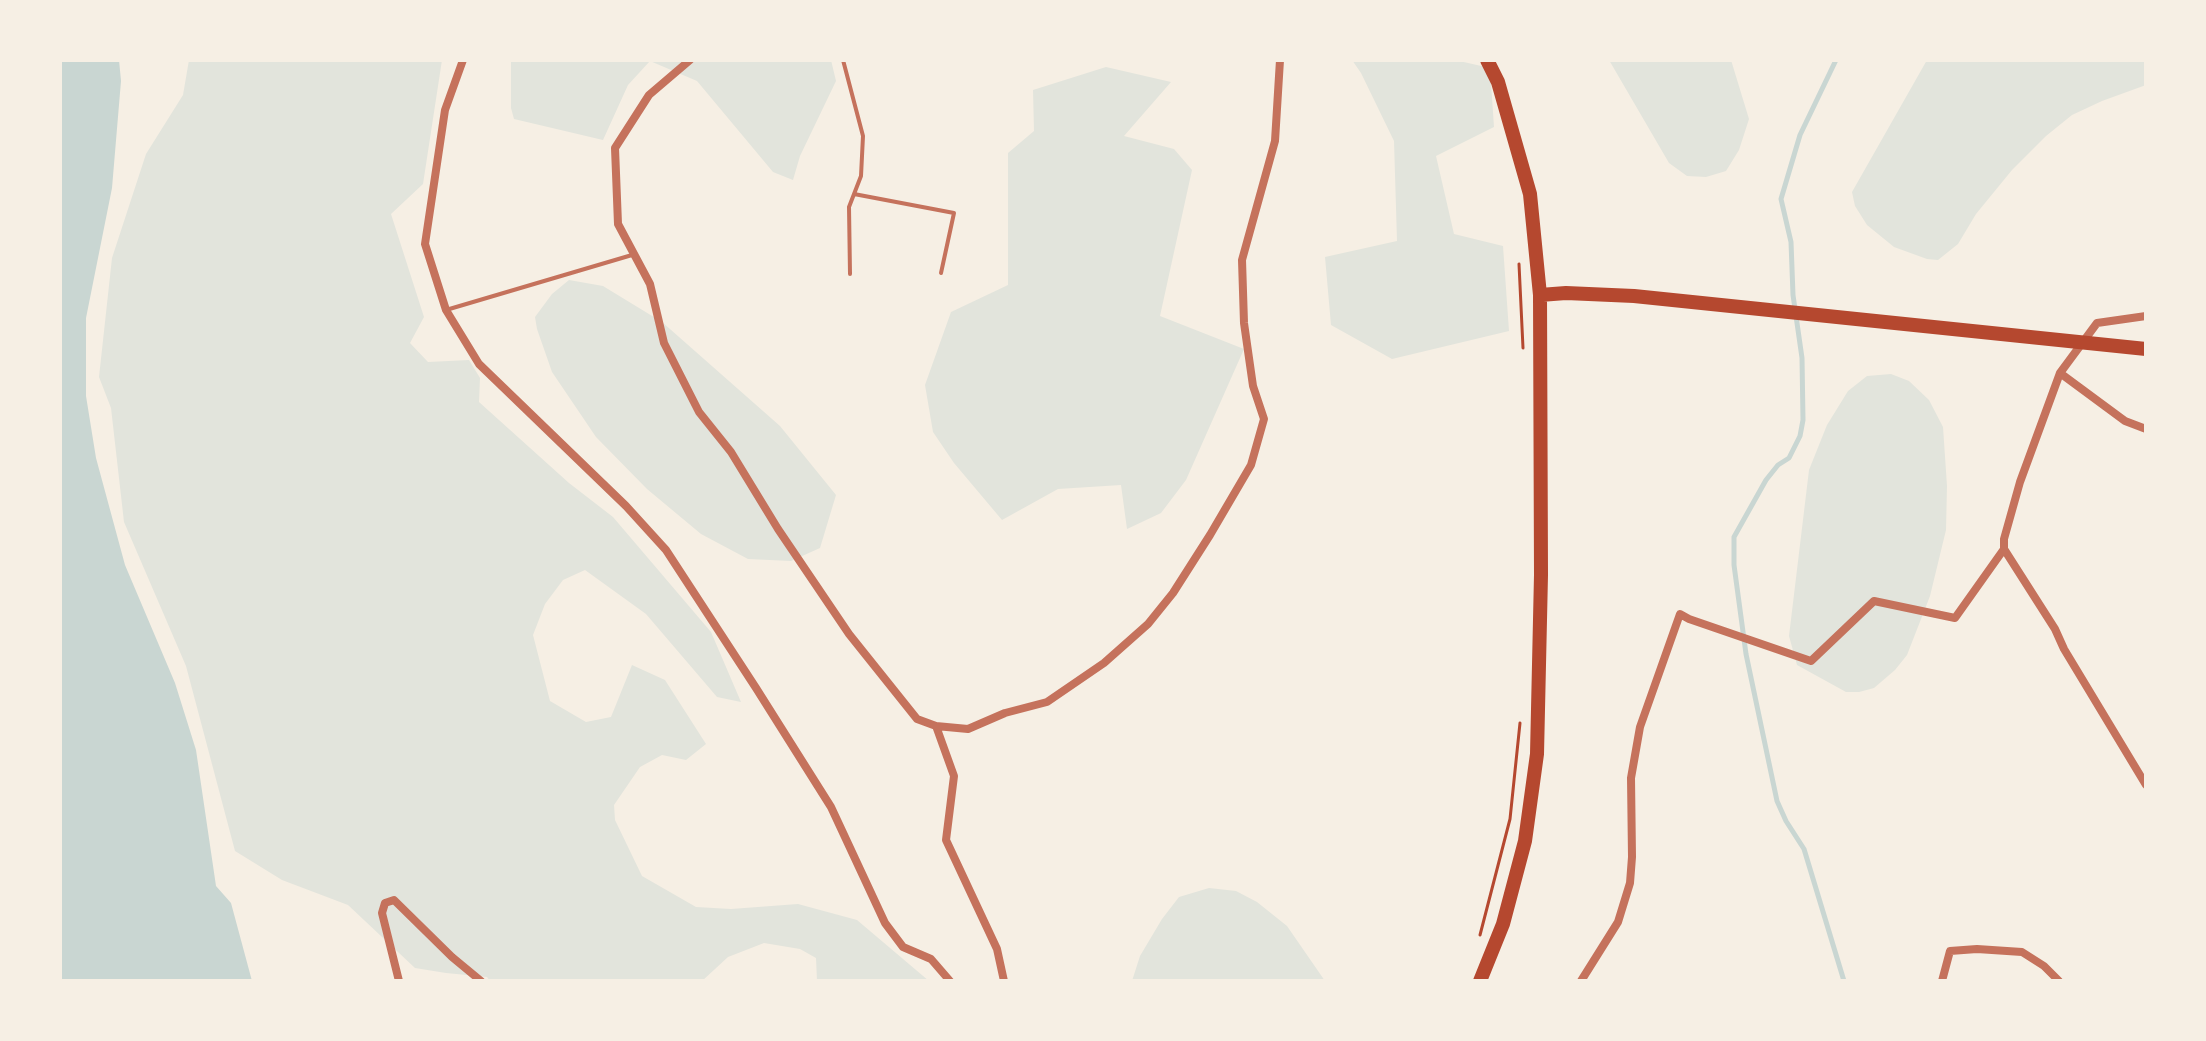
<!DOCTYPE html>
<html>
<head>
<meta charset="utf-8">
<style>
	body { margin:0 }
	#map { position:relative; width:2206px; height:1041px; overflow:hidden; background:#f6efe4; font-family:Quicksand,sans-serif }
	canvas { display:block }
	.frame { position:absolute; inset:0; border:62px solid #f6efe4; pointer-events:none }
</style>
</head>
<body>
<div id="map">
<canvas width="2206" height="1041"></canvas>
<div class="frame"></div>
</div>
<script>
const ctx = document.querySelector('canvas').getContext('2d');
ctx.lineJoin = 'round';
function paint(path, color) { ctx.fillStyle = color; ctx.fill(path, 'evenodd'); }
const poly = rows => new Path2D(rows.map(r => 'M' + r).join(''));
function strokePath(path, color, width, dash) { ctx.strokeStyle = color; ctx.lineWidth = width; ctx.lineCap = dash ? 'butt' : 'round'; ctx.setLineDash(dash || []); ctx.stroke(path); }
const green = poly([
	[189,60,442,60,423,184,391,214,424,317,410,343,428,362,469,360,480,378,479,402,569,483,613,517,711,632,741,702,717,697,646,614,585,570,563,580,545,604,533,635,550,701,586,722,611,717,632,665,665,680,706,744,686,760,662,755,640,767,614,805,615,820,642,876,696,907,731,909,798,904,857,920,929,981,817,981,816,958,800,949,764,943,728,957,702,981,490,981,487,977,446,973,415,968,348,905,282,880,235,851,186,666,124,522,111,408,99,377,112,258,146,154,183,95],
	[511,60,831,60,836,81,800,156,793,180,773,172,697,81,650,61,628,85,603,140,514,119,511,108],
	[1352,60,1455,60,1490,68,1494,127,1436,156,1454,234,1503,246,1509,331,1392,359,1331,325,1325,257,1397,241,1394,141,1361,73],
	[1609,60,1731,60,1749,119,1739,150,1726,171,1706,177,1687,176,1669,163],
	[1927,60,2146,60,2146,85,2102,101,2072,115,2046,136,2012,170,1976,214,1958,244,1938,260,1927,259,1894,247,1867,225,1855,206,1852,192],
	[1106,67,1171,82,1124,136,1174,149,1192,170,1160,316,1244,349,1186,480,1161,513,1127,529,1121,485,1058,489,1002,520,954,463,933,432,925,385,951,312,1008,285,1008,153,1034,131,1033,90],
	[569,280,603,286,662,322,780,426,836,495,820,548,791,561,748,559,701,534,647,489,596,437,552,372,537,329,535,317,552,294],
	[1891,374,1909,381,1929,400,1943,427,1947,486,1946,530,1930,596,1907,655,1895,670,1874,688,1859,692,1846,692,1797,665,1789,636,1809,470,1827,425,1848,391,1867,376],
	[1209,888,1236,891,1257,902,1287,926,1325,981,1132,981,1140,956,1162,919,1179,897]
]);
const water = poly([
	[60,60,119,60,121,81,112,188,86,318,86,396,96,458,125,565,175,683,196,750,216,886,231,903,252,981,60,981]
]);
const stream = poly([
	[1836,60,1800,135,1781,199,1791,242,1793,295,1802,358,1803,420,1800,436,1789,458,1778,465,1766,480,1734,537,1734,565,1746,654,1777,801,1786,821,1804,849,1844,981]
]);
const path = poly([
	[1519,264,1523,348],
	[1480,935,1510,819,1520,723]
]);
const service = poly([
	[843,60,863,136,861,176,849,207,850,274],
	[854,194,954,213,941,273],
	[446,310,632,255]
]);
const minor = poly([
	[463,60,445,110,425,244,446,310,479,364,626,506,666,550,756,688,831,807,885,923,903,947,931,959,950,981],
	[690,60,649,95,615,148,618,224,650,284,664,343,699,412,731,452,778,529,849,634,917,719,936,726,968,729,1005,713,1047,702,1104,663,1148,624,1173,593,1210,535,1251,465,1264,419,1253,386,1244,323,1242,260,1275,141,1280,60],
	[2060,373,2125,421,2146,429],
	[2004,549,2055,629,2064,649,2146,785],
	[936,726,954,776,946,840,997,949,1004,981],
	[399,981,382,913,385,903,394,900,452,957,481,981],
	[1581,981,1618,922,1630,883,1632,857,1631,778,1640,727,1680,614,1689,619,1811,661,1874,601,1955,618,2004,549,2004,539,2020,482,2060,373,2097,323,2146,316],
	[1942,981,1950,951,1977,949,2022,952,2044,966,2059,981]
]);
const trunk = poly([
	[1540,295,1566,293,1634,296,2146,349],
	[1480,981,1503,924,1525,841,1537,754,1541,575,1540,295,1530,194,1498,82,1487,60]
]);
paint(green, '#e2e4dc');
paint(water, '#c9d6d2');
strokePath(stream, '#c9d6d2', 5);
strokePath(path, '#b5482f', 3);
strokePath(service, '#c5725c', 4);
strokePath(minor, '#c5725c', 8);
strokePath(trunk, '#b5482f', 14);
</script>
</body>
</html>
